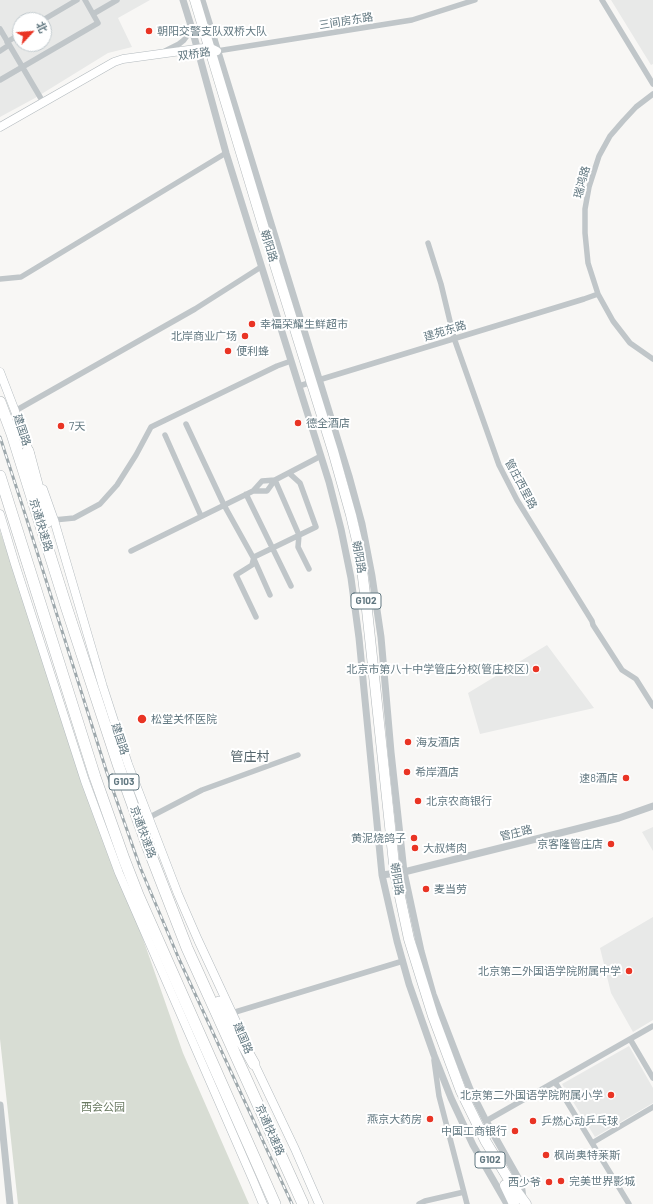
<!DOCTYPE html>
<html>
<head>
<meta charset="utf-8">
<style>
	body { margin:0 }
	#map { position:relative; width:653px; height:1204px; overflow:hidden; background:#f8f7f5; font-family:Barlow,"Noto Sans SC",sans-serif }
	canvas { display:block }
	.north { position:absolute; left:12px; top:12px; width:40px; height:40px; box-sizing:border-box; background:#fff; border:1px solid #c0c9cd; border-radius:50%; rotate:64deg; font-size:11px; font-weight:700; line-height:16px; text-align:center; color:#627881 }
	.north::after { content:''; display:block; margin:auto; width:14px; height:18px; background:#e93424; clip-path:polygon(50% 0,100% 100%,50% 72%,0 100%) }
</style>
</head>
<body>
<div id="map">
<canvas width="653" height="1204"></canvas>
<div class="north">北</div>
</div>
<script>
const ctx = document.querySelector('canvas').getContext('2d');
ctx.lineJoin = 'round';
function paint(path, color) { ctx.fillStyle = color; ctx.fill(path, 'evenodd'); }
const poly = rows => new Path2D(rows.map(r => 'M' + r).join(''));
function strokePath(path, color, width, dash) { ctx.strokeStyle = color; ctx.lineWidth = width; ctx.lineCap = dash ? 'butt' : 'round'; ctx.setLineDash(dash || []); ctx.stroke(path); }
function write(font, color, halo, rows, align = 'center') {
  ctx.font = font + ' Barlow,"Noto Sans SC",sans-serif'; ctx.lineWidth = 4; ctx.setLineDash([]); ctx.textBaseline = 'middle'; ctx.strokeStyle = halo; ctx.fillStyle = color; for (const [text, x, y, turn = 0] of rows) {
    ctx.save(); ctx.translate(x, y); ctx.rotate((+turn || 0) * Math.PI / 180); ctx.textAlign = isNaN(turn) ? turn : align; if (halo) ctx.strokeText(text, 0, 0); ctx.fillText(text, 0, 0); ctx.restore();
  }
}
const built = poly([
	[0,0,150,0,118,18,132,47,108,53,35,98,0,117],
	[20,20,44,20,44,44,20,44],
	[611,0,653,0,653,64,651,65],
	[547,645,594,708,480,734,468,693],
	[653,827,653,851,642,832],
	[653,917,653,1020,633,1032,611,993,600,948],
	[629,1046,653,1088,653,1103,595,1137,562,1084]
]);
const green = poly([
	[0,531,183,1053,249,1204,18,1204,0,1039]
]);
const minor = poly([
	[602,0,653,84],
	[93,14,117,0],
	[43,20,77,0],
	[0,29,43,102],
	[7,42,20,34],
	[0,51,9,45],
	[165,51,179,44,184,40,192,29],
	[217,51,412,20,475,0],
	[0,80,98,23,85,0],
	[653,94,636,107,623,121,610,136,599,156,589,187,585,209,585,233,588,263,598,294,613,321,630,343,653,359],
	[428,243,441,284,454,338,499,465,517,500,592,621,593,625,622,670,636,679,653,706],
	[0,279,21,277,226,153],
	[299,386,584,299,598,294],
	[15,411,195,309,261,267],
	[186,424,224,505,254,559,270,595],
	[165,435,201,516],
	[275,480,267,491,253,491,262,481,275,480,321,456],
	[275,480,299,535,298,547,309,569],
	[246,494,291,586],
	[54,520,74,518,100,504,117,485,136,455,151,427,277,366,291,361],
	[131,551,253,491],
	[256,617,236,575,252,565,254,557,316,527,300,483,289,473],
	[148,818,202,790,298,755],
	[232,1013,403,961],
	[630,1039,653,1078],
	[434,1060,439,1096,467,1204],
	[555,1082,629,1204],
	[486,1121,653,1026],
	[592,1143,653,1107],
	[419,1204,425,1201,464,1192]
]);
const tertiary = poly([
	[183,0,192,29,226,153,329,482,341,529,351,578,359,638,382,875,397,941,409,984,434,1055,451,1098,473,1145,507,1204],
	[202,0,349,476,362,524,372,576,381,637,391,752,404,872,421,951,433,994,458,1059,470,1089,486,1121,521,1183,523,1198],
	[382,875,404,872,576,829,619,818,653,806],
	[0,1105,10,1204]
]);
const secondary = poly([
	[0,127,114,62,123,59,203,48,209,47,217,51],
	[0,372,15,411,30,454],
	[43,489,54,520,103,687,128,764,178,894,198,940,240,1030],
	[0,514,15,564,85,781,119,873,253,1180,263,1204],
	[252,1059,295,1149,319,1204]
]);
const trunk = poly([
	[195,0,271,252,333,451,351,515,360,553,367,610,395,873,409,939,433,1016,461,1091,486,1142,514,1188,526,1204],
	[505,1185,514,1204]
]);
const motorway = poly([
	[0,402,12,434,66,606,119,767,147,845,187,948,303,1204],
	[28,451,47,522],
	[0,476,95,777,124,859,138,895,275,1204],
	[219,1002,254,1064]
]);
const rail = poly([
	[0,437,26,517,107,773,140,867,179,959,292,1204]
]);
const markers = [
	[149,31,4,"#e93424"],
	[252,324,4,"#e93424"],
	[245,336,4,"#e93424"],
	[228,351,4,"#e93424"],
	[298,423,4,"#e93424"],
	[61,426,4,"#e93424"],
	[536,669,4,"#e93424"],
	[142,719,5,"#e93424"],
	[408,742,4,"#e93424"],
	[407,772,4,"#e93424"],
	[626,778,4,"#e93424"],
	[418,801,4,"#e93424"],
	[414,838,4,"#e93424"],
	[611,844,4,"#e93424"],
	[415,848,4,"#e93424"],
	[426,889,4,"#e93424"],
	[629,971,4,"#e93424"],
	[611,1095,4,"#e93424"],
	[430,1119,4,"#e93424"],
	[533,1121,4,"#e93424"],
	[515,1131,4,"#e93424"],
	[546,1155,4,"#e93424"],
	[561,1181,4,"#e93424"],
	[549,1182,4,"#e93424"]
];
const shields = [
	[366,601,30],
	[124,782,30],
	[490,1160,30]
];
const shieldNames = [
	["G102",366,601],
	["G103",124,782],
	["G102",490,1160]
];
const streetNames = [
	["三间房东路",346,21,-9],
	["双桥路",194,54,-8],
	["瑞鸿路",582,182,-75],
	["朝阳路",269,246,73],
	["建苑东路",445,331,-17],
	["建国路",22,430,72],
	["管庄西里路",521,484,62],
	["京通快速路",41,525,73],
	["朝阳路",359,557,80],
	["建国路",120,739,72],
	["京通快速路",143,832,70],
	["管庄路",516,833,-14],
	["朝阳路",397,879,81],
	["建国路",243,1038,67],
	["京通快速路",270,1130,66]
];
const poiNames = [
	["朝阳交警支队双桥大队",157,31],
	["幸福荣耀生鲜超市",260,324],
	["北岸商业广场",237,336,"right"],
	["便利蜂",236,351],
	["德全酒店",306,423],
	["7天",69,426],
	["北京市第八十中学管庄分校(管庄校区)",528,669,"right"],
	["松堂关怀医院",151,719],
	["海友酒店",416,742],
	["希岸酒店",415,772],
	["速8酒店",618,778,"right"],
	["北京农商银行",426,801],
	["黄泥烧鸽子",406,838,"right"],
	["京客隆管庄店",603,844,"right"],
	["大叔烤肉",423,848],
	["麦当劳",434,889],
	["北京第二外国语学院附属中学",621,971,"right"],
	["北京第二外国语学院附属小学",603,1095,"right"],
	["燕京大药房",422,1119,"right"],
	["乒燃心动乒乓球",541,1121],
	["中国工商银行",507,1131,"right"],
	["枫尚奥特莱斯",554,1155],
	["完美世界影城",569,1181],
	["西少爷",541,1182,"right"]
];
const parkNames = [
	["西会公园",103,1107]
];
const quarterNames = [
	["管庄村",250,757]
];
paint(built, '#e8e9e8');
paint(green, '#d8ddd4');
strokePath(secondary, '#b3babe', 9);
strokePath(trunk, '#b1b7ba', 11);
strokePath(motorway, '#b1b7ba', 12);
strokePath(minor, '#c0c6c9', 5.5);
strokePath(tertiary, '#c0c6c9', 7);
strokePath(secondary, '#fff', 8);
strokePath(trunk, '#fff', 10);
strokePath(motorway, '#fff', 11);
strokePath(rail, '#9fa9ad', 3);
strokePath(rail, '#fff', 1.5, [4.5]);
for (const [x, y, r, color] of markers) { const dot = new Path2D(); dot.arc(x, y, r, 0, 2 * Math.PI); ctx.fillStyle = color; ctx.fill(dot); strokePath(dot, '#fff', 1.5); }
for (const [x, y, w] of shields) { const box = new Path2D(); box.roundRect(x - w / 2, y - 8, w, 16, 3); ctx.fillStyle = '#fff'; ctx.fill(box); strokePath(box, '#627881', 1); }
write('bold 10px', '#627881', null, shieldNames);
write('11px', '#627881', '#fff', streetNames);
write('11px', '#627881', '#fff', poiNames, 'left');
write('11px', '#697961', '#fff', parkNames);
write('13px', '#54656c', '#fff', quarterNames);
</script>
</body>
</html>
